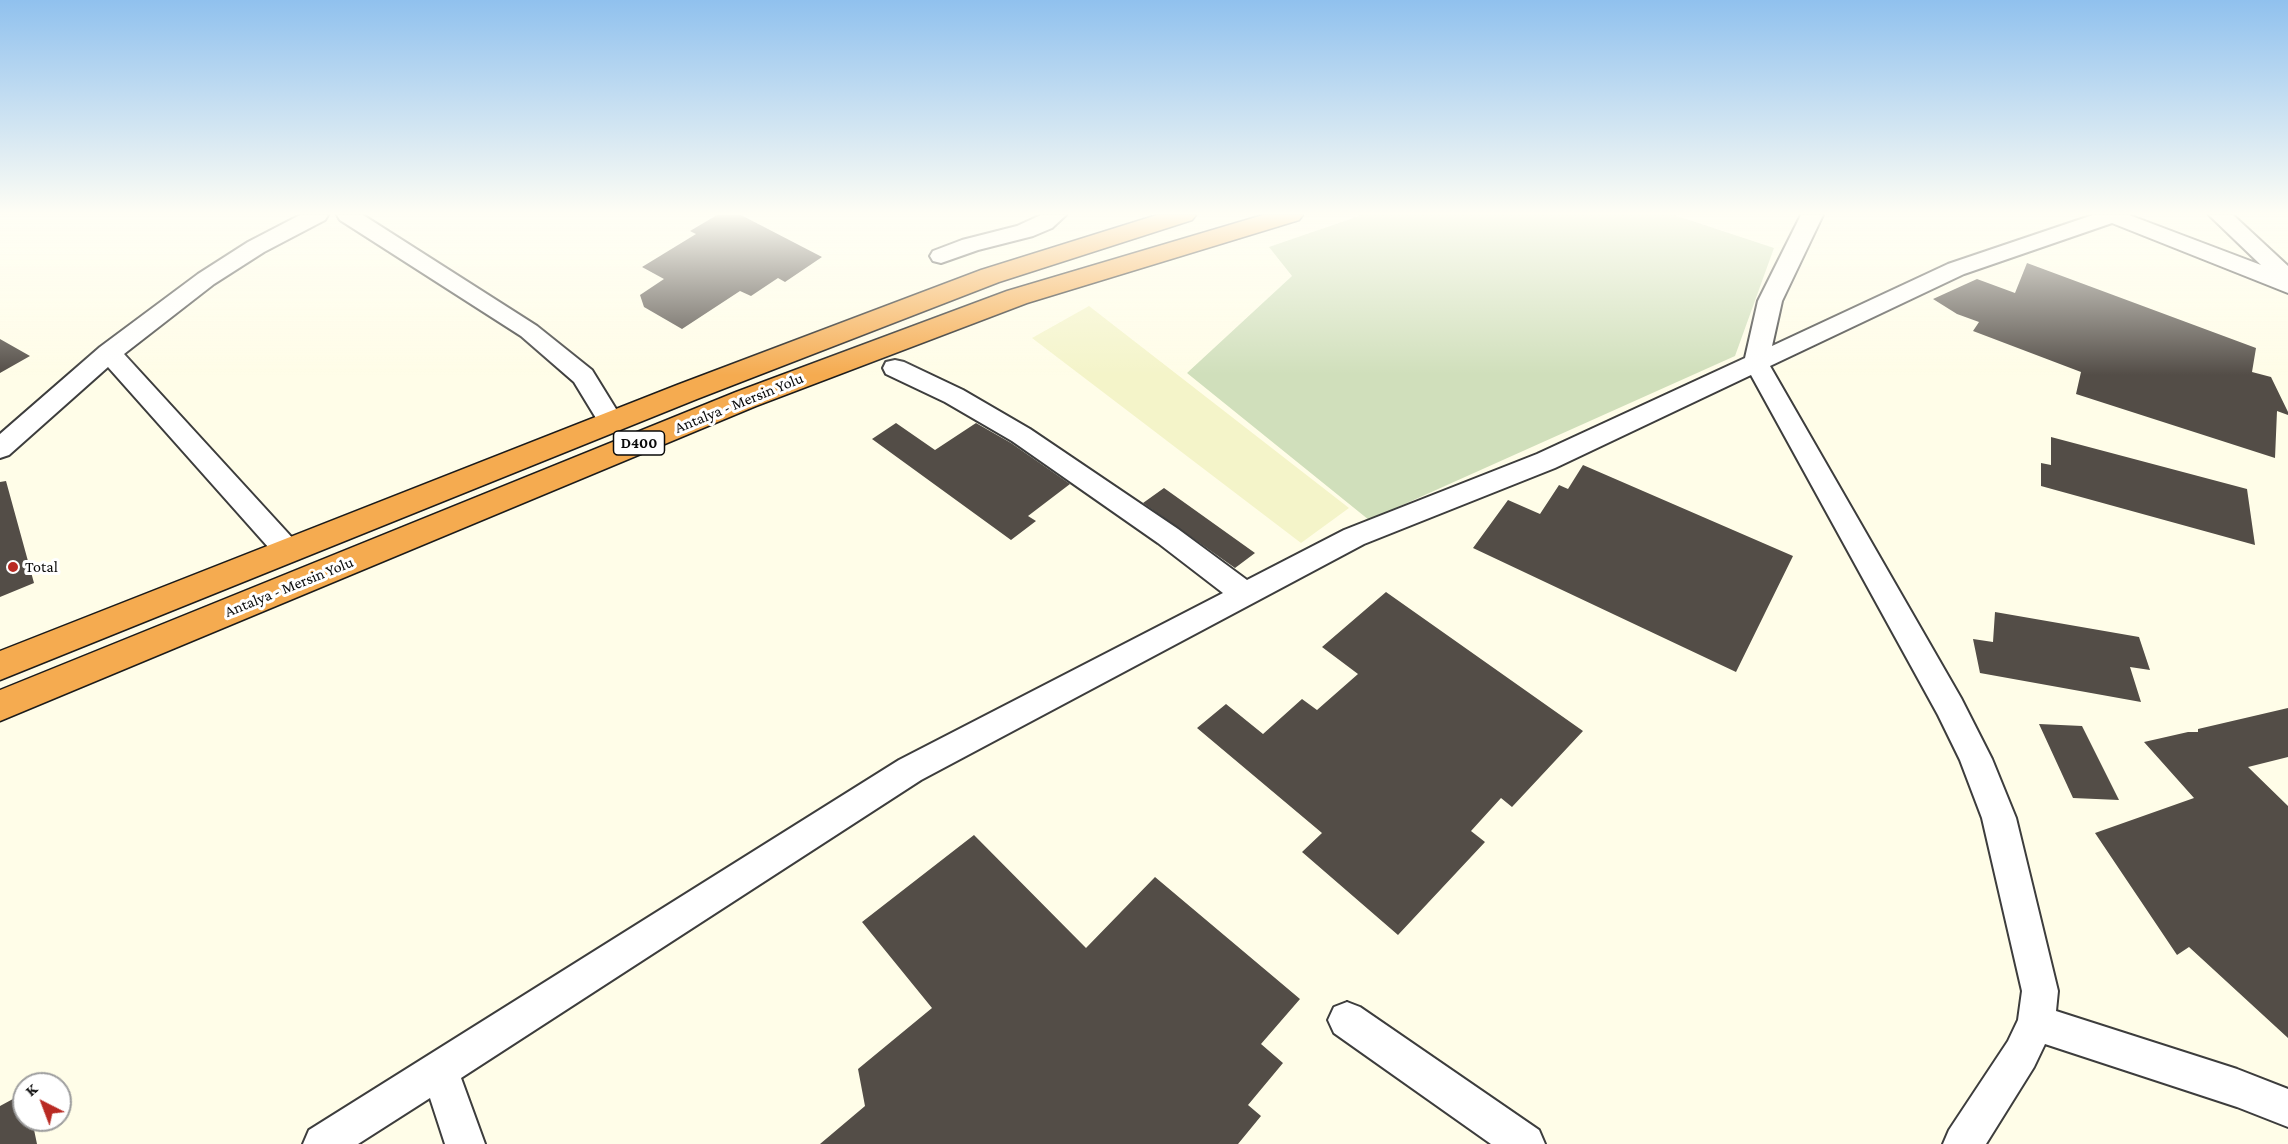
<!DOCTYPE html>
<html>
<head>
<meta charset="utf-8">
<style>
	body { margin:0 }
	#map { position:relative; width:2288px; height:1144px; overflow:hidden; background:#fffde8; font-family:"Crimson Pro",serif }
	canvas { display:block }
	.north { position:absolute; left:12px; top:1072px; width:60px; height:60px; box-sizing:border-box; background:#fff; border:2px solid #9d9d9d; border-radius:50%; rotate:318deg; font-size:16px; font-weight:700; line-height:24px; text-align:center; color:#0a0a0a }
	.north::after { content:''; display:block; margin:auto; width:21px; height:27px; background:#b92a23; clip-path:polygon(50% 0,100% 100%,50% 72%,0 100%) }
</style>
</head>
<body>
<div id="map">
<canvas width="2288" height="1144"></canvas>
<div class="north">K</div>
</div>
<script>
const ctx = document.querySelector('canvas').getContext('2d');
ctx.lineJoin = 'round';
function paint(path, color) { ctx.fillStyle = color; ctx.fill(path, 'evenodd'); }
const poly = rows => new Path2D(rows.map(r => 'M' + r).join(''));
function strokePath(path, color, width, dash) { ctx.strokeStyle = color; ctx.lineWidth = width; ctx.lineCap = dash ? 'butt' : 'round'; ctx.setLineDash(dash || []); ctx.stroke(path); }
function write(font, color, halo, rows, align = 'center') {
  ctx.font = font + ' "Crimson Pro",serif'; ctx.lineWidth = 6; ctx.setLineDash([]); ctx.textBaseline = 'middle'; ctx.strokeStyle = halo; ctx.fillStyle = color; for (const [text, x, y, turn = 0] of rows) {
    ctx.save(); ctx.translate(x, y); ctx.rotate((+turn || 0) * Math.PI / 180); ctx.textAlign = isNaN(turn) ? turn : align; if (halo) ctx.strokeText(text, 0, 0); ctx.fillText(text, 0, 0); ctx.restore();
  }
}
const farmland = poly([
	[1089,306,1349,508,1301,543,1032,338]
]);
const cemetery = poly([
	[1362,215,1674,215,1774,248,1735,356,1369,520,1187,373,1292,276,1269,247]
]);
const building = poly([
	[717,215,741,215,822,257,785,282,778,278,751,296,740,291,682,329,644,307,640,295,664,279,642,267,696,234,690,231],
	[2027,263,2256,348,2252,372,2271,377,2288,412,2288,415,2277,411,2275,458,2076,394,2081,372,1973,331,1979,322,1957,314,1933,299,1977,279,2015,293],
	[0,339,30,356,0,373],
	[896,423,935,450,976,423,1011,443,1070,484,1028,516,1036,521,1011,540,872,439],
	[2051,437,2247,489,2255,545,2041,486,2041,463,2051,465],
	[1583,465,1793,556,1736,672,1473,548,1508,500,1540,514,1559,485,1568,489],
	[6,481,34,583,0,597,0,482],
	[1164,488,1255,553,1235,568,1143,503],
	[1386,592,1583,731,1512,807,1501,798,1471,831,1485,842,1398,935,1302,852,1322,833,1197,728,1226,704,1263,734,1302,699,1317,710,1358,674,1322,647],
	[1995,612,2139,637,2150,670,2130,667,2141,702,1980,673,1973,639,1993,642],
	[2288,708,2288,757,2248,767,2288,806,2288,1038,2189,947,2177,955,2095,833,2194,798,2144,742,2188,732,2198,732,2198,729],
	[2039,724,2082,726,2119,800,2073,798],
	[974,835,1086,948,1155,877,1300,999,1261,1044,1283,1063,1248,1105,1261,1116,1238,1144,820,1144,865,1106,858,1069,932,1008,862,922],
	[24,1093,24,1120,32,1120,37,1144,0,1144,0,1106]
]);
const minor = poly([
	[300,215,328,215,325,220,264,252,214,284,124,354,297,543,301,550,297,557,287,561,277,557,108,367,9,455,0,458,0,434,100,347,198,274,248,242,300,215],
	[337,215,363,215,537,326,592,370,624,422,620,428,611,431,602,428,574,382,521,336,340,220,337,215],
	[1041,215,1066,215,1052,228,1033,236,978,250,941,263,933,261,930,256,933,251,962,240,1017,226,1041,215],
	[1801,215,1823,215,1782,301,1772,346,1948,264,2093,215,2129,215,2261,265,2209,215,2233,215,2288,266,2288,293,2112,223,1964,274,1770,366,1961,698,1992,759,2016,818,2058,991,2056,1011,2237,1069,2288,1089,2288,1127,2237,1107,2045,1044,2034,1067,1986,1144,1943,1144,1949,1130,2008,1041,2018,1020,2022,991,1982,818,1960,760,1938,715,1751,375,1555,468,1364,544,921,780,461,1078,485,1144,445,1144,430,1098,358,1144,303,1144,309,1130,899,760,1223,593,1158,543,1012,441,945,402,886,374,883,368,886,362,895,360,904,362,963,390,1030,429,1178,529,1247,580,1344,530,1537,454,1745,358,1758,301,1801,215],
	[1347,1002,1360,1007,1539,1130,1545,1144,1491,1144,1334,1033,1328,1020,1334,1007,1347,1002]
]);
const highway = poly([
	[1157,215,1196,215,1192,220,999,282,697,399,0,680,0,651,677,385,981,270,1157,215],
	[1263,215,1303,215,1299,220,1027,303,756,406,0,721,0,690,736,392,1007,291,1263,215]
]);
const markers = [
	[13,567,6,"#b92a23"]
];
const shields = [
	[639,443,51]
];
const shieldNames = [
	["D400",639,443]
];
const streetNames = [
	["Antalya - Mersin Yolu",739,403,-22],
	["Antalya - Mersin Yolu",289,587,-22]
];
const poiNames = [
	["Total",25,567]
];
paint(farmland, '#f4f4c9');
paint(cemetery, '#d0dfbb');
paint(building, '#534d47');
strokePath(minor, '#3d3d3d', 4);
strokePath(highway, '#1b1b1b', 3);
paint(minor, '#fff');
paint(highway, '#f5ab50');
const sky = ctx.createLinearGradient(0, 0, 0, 375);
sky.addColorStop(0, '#90c1ee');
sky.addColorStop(0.57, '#fffef5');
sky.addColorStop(1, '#fffef500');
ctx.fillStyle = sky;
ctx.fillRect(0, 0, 2288, 375);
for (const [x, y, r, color] of markers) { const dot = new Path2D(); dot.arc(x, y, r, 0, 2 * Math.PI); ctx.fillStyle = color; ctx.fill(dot); strokePath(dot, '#fff', 2); }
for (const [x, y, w] of shields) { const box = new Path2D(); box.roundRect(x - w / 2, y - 12, w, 24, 4.5); ctx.fillStyle = '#fff'; ctx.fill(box); strokePath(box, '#0a0a0a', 1.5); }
write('bold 15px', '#0a0a0a', null, shieldNames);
write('16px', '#0a0a0a', '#fff', streetNames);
write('16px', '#0a0a0a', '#fff', poiNames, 'left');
</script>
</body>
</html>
